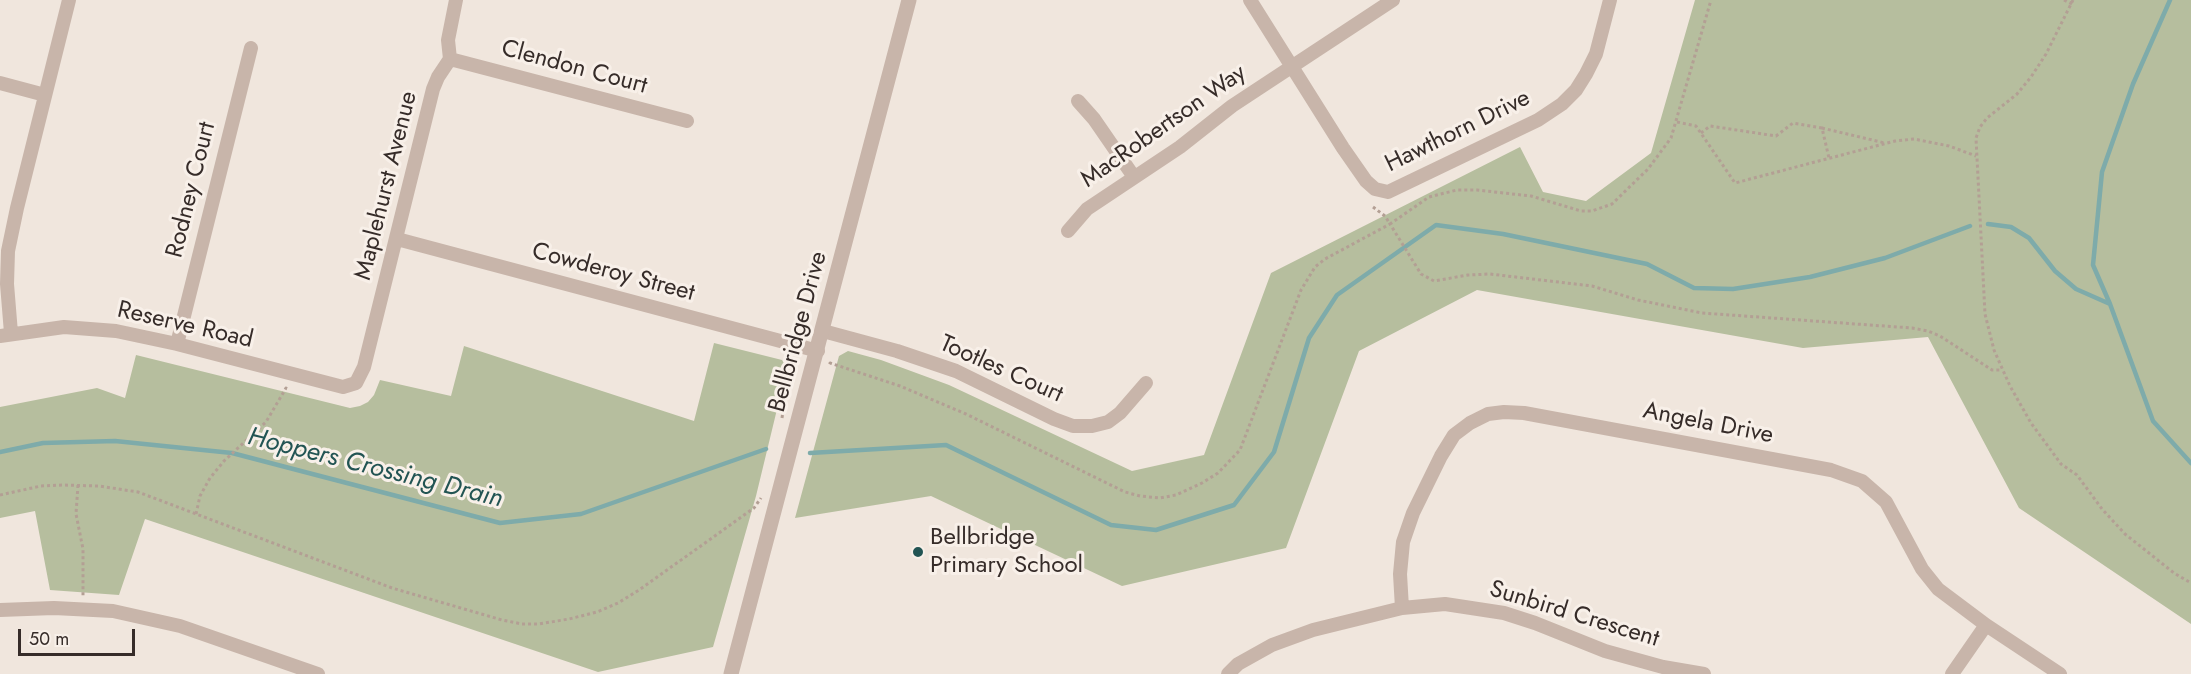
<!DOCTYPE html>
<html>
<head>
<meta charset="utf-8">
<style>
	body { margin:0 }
	#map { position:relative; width:2191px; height:674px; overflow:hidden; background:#f0e6dd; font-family:Jost,sans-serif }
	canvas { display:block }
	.scale { position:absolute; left:18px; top:629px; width:117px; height:27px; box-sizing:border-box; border:3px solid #362c29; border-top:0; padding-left:8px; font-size:18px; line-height:21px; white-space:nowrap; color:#362c29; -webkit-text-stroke:4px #f8f0e9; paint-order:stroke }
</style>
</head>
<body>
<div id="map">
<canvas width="2191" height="674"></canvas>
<div class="scale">50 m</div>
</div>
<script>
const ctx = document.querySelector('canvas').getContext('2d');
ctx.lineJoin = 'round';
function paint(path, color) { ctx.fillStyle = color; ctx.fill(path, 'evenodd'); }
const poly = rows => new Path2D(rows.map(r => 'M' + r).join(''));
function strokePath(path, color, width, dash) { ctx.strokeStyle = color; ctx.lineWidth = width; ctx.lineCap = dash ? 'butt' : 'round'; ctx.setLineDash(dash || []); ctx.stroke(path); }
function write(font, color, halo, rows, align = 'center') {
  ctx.font = font + ' Jost,sans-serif'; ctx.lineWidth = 6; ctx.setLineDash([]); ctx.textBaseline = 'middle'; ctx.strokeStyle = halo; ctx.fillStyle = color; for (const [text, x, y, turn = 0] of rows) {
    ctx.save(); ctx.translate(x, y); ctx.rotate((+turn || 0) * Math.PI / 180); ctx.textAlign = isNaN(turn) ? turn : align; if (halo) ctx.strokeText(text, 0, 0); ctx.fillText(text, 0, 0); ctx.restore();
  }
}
const green = poly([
	[1695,0,2191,0,2191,624,2019,508,1928,337,1803,348,1477,290,1359,351,1286,548,1122,586,931,496,795,518,839,356,848,351,881,360,949,385,1132,471,1204,455,1271,273,1520,147,1543,192,1586,201,1651,153],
	[714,343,782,360,787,368,756,496,713,647,598,672,145,519,119,595,50,590,35,511,0,518,0,407,97,388,125,398,136,355,350,408,360,406,368,402,374,395,380,380,451,396,464,346,694,421]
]);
const stream = poly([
	[2170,0,2133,84,2102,172,2093,265,2110,304,2153,421,2191,463],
	[1988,224,2011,227,2029,238,2055,271,2076,289,2110,304],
	[0,452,43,443,115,441,232,453,500,523,581,514,766,449],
	[810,453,946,445,1111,525,1156,530,1234,505,1274,452,1309,338,1337,295,1436,225,1503,234,1647,264,1694,288,1733,289,1810,277,1885,258,1970,226]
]);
const path = poly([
	[2064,0,2072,4],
	[2073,0,2046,54,2031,77,2017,94,1987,118,1980,127,1976,138,1985,314,1994,350,2010,386,2031,423,2061,464,2077,475,2102,509,2125,534,2174,573,2191,583],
	[1677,122,1696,126,1735,183,1895,141,1914,139,1949,146,1976,156],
	[1822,128,1885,143],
	[1701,133,1710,126,1776,136,1793,123,1822,128,1829,158],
	[1373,207,1385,216,1390,224,1429,197,1457,190,1477,190,1531,196,1581,211,1592,211,1612,204,1648,169,1671,138,1711,0],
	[830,364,830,363,900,386,966,414,1125,492,1140,496,1160,498,1176,495,1202,483,1218,473,1240,450,1301,290,1315,267,1325,259,1390,224,1421,274,1434,281,1468,275,1490,274,1592,286,1638,300,1702,313,1912,328,1928,331,1940,336,1992,370,2002,370],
	[782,418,786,393,791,394],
	[78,485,76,514,83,549,83,596],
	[0,495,41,486,62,485,99,486,138,492,392,588,502,620,522,624,539,624,569,619,597,612,618,603,639,590,754,508,761,498],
	[196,514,200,496,210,478,224,461,266,422,286,388,288,389]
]);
const minor = poly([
	[1250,0,1343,148,1366,181,1375,189,1388,192,1538,120,1562,104,1576,90,1586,74,1596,54,1610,0],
	[450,59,687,121],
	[0,83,45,95],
	[1078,101,1094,119,1134,177],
	[1068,231,1087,209,1180,147,1232,106,1393,0],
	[397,239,818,351],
	[823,331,897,351,956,371,1054,419,1073,426,1092,426,1108,422,1120,413,1146,383],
	[11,333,7,284,8,251,17,208,69,0],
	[0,336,64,327,116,331,177,344,343,387,356,383,364,367,433,89,438,77,450,59,448,40,456,0],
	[177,344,251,48],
	[1402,608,1400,574,1403,542,1413,513,1441,456,1454,435,1470,423,1488,414,1504,412,1524,413,1831,470,1862,481,1886,502,1922,569,1938,589,1986,625,2060,674],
	[0,610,54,608,113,611,180,626,318,674],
	[1228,674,1238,664,1272,645,1313,630,1402,608,1445,604,1504,613,1535,623,1605,651,1663,667,1704,674],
	[1952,674,1986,625]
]);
const tertiary = poly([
	[731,674,909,0]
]);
const markers = [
	[918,552,6,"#225453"]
];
const streetNames = [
	["Clendon Court",574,68,15],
	["MacRobertson Way",1164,127,-35],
	["Hawthorn Drive",1458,132,-26],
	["Maplehurst Avenue",387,186,-76],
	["Rodney Court",192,190,-76],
	["Cowderoy Street",613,273,15],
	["Reserve Road",185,326,13],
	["Bellbridge Drive",799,332,-75],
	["Tootles Court",1001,370,24],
	["Angela Drive",1708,424,11],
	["Sunbird Crescent",1574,615,17]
];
const poiNames = [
	["Bellbridge",930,538],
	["Primary School",930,566]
];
const waterNames = [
	["Hoppers Crossing Drain",375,469,14]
];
paint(green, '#b6be9e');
strokePath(stream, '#7eabaa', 4.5);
strokePath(path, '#b39f94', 3, [3, 3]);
strokePath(minor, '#c8b5aa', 14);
strokePath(tertiary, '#c8b5aa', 15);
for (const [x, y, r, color] of markers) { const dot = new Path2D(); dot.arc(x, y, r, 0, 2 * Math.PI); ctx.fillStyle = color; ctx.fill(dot); strokePath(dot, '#f8f0e9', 2); }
write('24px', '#362c29', '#f8f0e9', streetNames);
write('24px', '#362c29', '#f8f0e9', poiNames, 'left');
write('italic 26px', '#225453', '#f8f0e9', waterNames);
</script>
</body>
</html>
